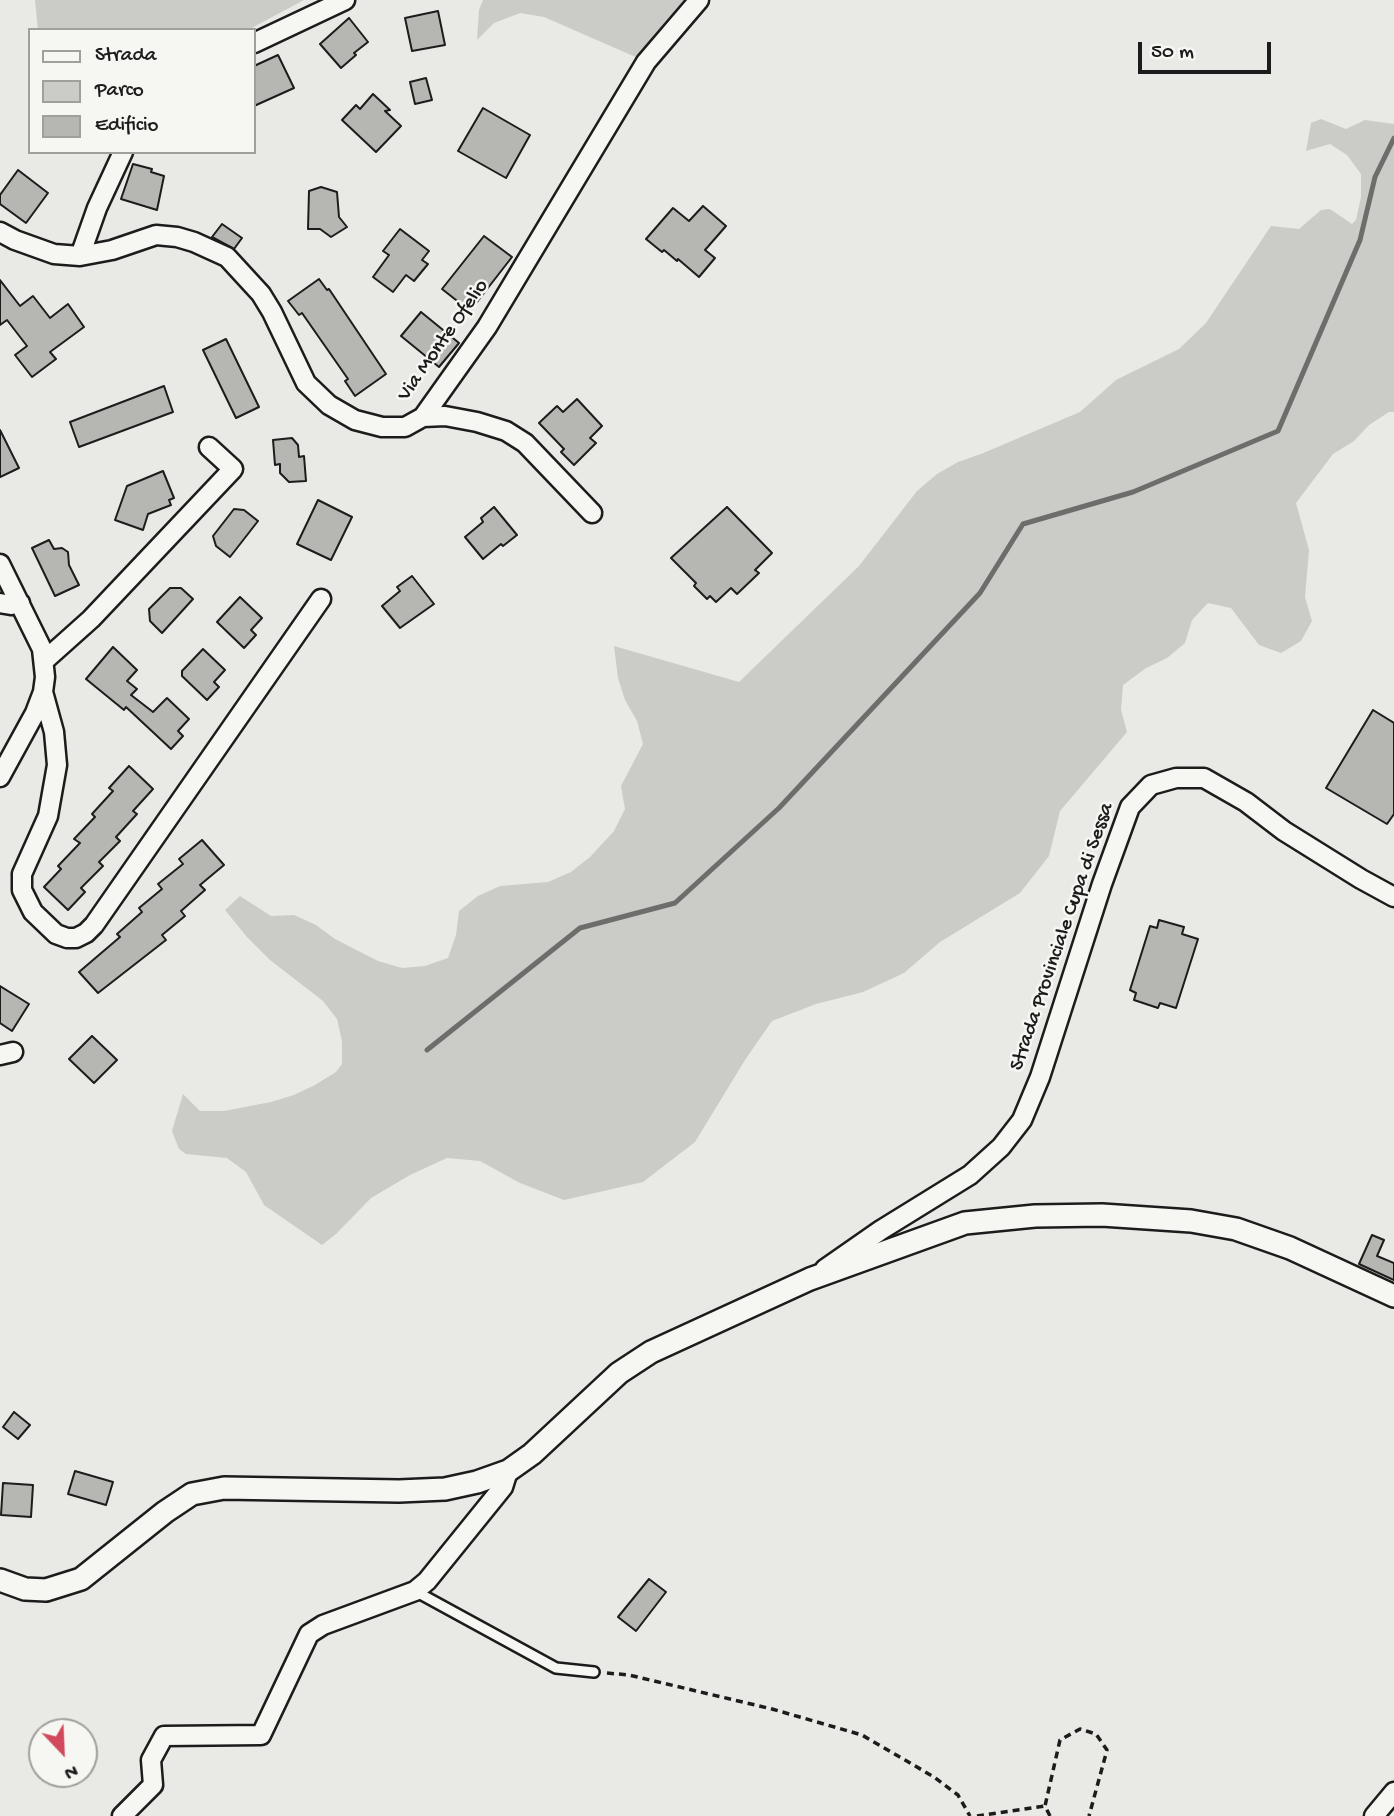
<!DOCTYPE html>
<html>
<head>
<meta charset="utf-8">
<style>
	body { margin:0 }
	#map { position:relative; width:1394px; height:1816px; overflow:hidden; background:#e9e9e5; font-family:"Gochi Hand",sans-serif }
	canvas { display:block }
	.legend { position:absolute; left:28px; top:28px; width:228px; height:126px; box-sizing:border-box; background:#f6f6f2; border:2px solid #9f9f9c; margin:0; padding:9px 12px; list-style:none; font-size:21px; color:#1c1c1c }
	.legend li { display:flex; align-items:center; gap:14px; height:35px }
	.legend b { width:35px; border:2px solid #9f9f9c }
	.north { position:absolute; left:28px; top:1718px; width:70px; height:70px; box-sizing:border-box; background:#f6f6f2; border:2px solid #9f9f9c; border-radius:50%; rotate:157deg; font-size:19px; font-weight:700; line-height:28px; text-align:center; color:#1c1c1c }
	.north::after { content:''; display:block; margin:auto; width:24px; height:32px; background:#d1495b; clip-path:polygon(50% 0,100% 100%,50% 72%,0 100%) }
	.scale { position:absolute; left:1138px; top:42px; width:133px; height:32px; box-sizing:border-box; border:4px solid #1c1c1c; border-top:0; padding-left:9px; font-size:21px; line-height:24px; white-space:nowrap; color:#1c1c1c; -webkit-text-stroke:5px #f6f6f2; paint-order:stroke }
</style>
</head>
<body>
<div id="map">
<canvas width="1394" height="1816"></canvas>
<ul class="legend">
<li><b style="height:9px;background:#f6f6f2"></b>Strada</li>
<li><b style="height:19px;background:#cbcbc7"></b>Parco</li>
<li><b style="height:19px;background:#b6b6b3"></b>Edificio</li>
</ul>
<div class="north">N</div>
<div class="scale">50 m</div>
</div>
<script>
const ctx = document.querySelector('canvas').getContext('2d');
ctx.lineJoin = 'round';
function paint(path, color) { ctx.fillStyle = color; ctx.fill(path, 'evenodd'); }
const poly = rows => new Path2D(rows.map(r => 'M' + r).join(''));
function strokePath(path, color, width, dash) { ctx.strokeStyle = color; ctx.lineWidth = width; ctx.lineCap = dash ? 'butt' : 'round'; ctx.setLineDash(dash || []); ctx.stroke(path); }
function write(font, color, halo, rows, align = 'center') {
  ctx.font = font + ' "Gochi Hand",sans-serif'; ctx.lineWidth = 5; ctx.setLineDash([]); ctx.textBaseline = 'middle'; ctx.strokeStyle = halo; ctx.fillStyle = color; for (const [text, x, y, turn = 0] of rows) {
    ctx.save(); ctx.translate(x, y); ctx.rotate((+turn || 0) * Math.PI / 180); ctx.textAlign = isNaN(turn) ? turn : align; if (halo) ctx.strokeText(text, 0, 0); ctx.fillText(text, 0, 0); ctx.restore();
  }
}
const green = poly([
	[35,0,304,0,248,30,38,30],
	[483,0,691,0,638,58,544,17,520,13,494,23,477,40,479,10],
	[1321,119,1346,129,1365,120,1394,124,1394,412,1389,412,1369,425,1354,441,1333,454,1296,503,1309,550,1305,597,1312,621,1301,641,1281,653,1259,645,1231,608,1208,603,1192,620,1185,643,1167,658,1146,668,1123,685,1121,710,1127,732,1060,811,1049,856,1020,893,940,942,904,973,863,992,816,1004,772,1021,745,1060,695,1142,643,1182,564,1200,520,1183,480,1161,447,1158,410,1175,371,1198,336,1234,322,1245,264,1205,246,1172,227,1158,186,1154,179,1149,172,1131,183,1094,200,1111,224,1111,271,1102,294,1095,315,1085,336,1072,342,1064,342,1041,337,1019,323,1001,270,960,247,937,225,910,240,896,271,916,294,915,316,925,335,939,378,961,402,968,425,966,448,958,456,935,459,911,478,896,500,886,548,882,571,872,590,857,614,831,625,809,621,786,643,744,637,721,625,700,618,678,614,646,739,682,859,566,917,491,937,474,958,462,981,454,1080,412,1116,380,1179,349,1206,323,1271,226,1299,229,1321,210,1330,209,1352,224,1356,220,1361,197,1361,174,1347,155,1330,144,1306,151,1311,123]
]);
const stream = poly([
	[427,1050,580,928,675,903,779,808,980,593,1023,524,1133,492,1278,431,1360,240,1375,177,1394,138]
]);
const building = poly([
	[438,11,445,45,412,51,405,18,438,11],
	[349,18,368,42,354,53,356,55,341,68,320,44,349,18],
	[278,55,294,88,254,106,254,66,278,55],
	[426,78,432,100,415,104,410,82,426,78],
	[373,94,390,110,385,111,401,126,376,152,342,120,356,105,360,109,373,94],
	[483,108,530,135,506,178,458,151,483,108],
	[133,164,152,169,151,172,164,176,157,210,121,199,133,164],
	[18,170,48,193,26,223,0,204,0,195,18,170],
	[321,187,337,192,339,217,347,227,331,237,320,229,308,229,309,191,321,187],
	[703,206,726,226,705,250,715,258,699,277,678,259,677,261,664,250,662,252,646,239,673,208,689,221,703,206],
	[222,224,242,238,234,249,212,237,222,224],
	[400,229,429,251,422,260,428,264,414,281,406,275,393,292,373,277,389,255,383,251,400,229],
	[484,236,512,257,470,311,442,289,484,236],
	[319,279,327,290,329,289,386,374,355,396,345,381,348,379,302,313,299,315,288,301,319,279],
	[0,280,20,306,33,296,50,318,68,304,84,327,50,352,56,359,32,377,15,355,27,346,7,320,0,325,0,280],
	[421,312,459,343,439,367,401,336,421,312],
	[226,339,259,407,236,418,203,350,226,339],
	[164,386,173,412,79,447,70,422,164,386],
	[577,399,602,426,590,438,596,443,574,465,561,452,564,449,539,423,557,406,563,412,577,399],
	[0,430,19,468,0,477,0,430],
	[292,438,298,445,299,457,304,456,306,481,289,482,280,473,280,464,275,465,273,440,292,438],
	[163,471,174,498,169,500,171,505,148,514,143,530,115,520,127,486,163,471],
	[318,500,352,517,331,560,297,544,318,500],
	[494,507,517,535,503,546,501,544,483,559,465,537,483,522,481,518,494,507],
	[727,507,772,553,755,570,759,573,737,594,731,588,716,602,710,596,707,599,694,586,696,583,671,558,727,507],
	[234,509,244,510,258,521,230,557,216,546,213,536,234,509],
	[49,540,54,549,62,548,68,552,69,565,79,585,55,596,32,548,49,540],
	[412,576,434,604,400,628,382,606,400,591,397,587,412,576],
	[170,588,181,588,193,599,162,633,150,621,149,609,170,588],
	[240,597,262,618,251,630,256,635,244,648,217,622,240,597],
	[113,647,137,670,127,681,137,689,131,695,153,712,167,698,189,719,178,731,183,736,171,749,126,707,124,710,86,679,113,647],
	[203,649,225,670,214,682,219,687,207,700,182,676,182,671,203,649],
	[1373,710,1394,723,1394,814,1387,824,1326,788,1373,710],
	[129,766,153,789,133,811,137,814,116,837,120,841,99,862,103,866,81,888,85,892,68,910,44,887,61,869,58,866,80,843,74,839,95,817,92,814,113,791,109,788,129,766],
	[202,840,224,865,200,885,205,890,181,911,185,916,162,935,166,940,98,993,79,972,120,937,117,934,142,912,139,908,162,889,158,884,183,864,179,859,202,840],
	[1159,920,1184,927,1182,934,1198,939,1176,1008,1160,1003,1158,1008,1134,1000,1136,993,1130,990,1150,926,1157,928,1159,920],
	[0,986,29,1004,12,1031,0,1023,0,986],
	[92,1036,117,1060,94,1083,69,1059,92,1036],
	[1372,1235,1384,1240,1377,1256,1394,1263,1394,1280,1359,1264,1372,1235],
	[14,1412,30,1425,18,1439,3,1427,14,1412],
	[75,1471,113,1482,106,1505,68,1494,75,1471],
	[3,1483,33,1485,31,1517,1,1515,3,1483],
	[649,1579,666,1592,636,1631,618,1617,649,1579]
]);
const path = poly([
	[607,1673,629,1675,772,1709,862,1735,934,1777,958,1795,970,1816],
	[977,1816,1045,1806],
	[1050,1816,1045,1806,1060,1740,1080,1729,1096,1734,1107,1750,1089,1816]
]);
const service = poly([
	[415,1591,556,1668,594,1672]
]);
const minor = poly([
	[254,43,345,0],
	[0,232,15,240,54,254,80,256,112,250,156,235,177,237,194,242,227,257,261,294,272,312,306,383,329,405,355,420,382,427,405,427,423,417,487,327,646,62,699,0],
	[80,256,97,208,123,152],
	[423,417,445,416,477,422,506,431,525,443,592,513],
	[0,564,42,649,45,677,43,692,35,713,0,777],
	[0,603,11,605,20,603],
	[44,661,91,619,233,469,209,447],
	[43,692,54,732,57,765,48,816,22,874,22,890,33,912,56,934,67,938,76,938,86,933,94,925,321,599],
	[0,1055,13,1052],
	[825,1269,881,1230,970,1175,1001,1147,1022,1120,1040,1077,1102,884,1130,807,1151,785,1176,778,1204,778,1246,802,1284,831,1361,879,1394,897],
	[122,1816,153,1785,151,1760,164,1736,261,1735,309,1634,323,1625,415,1591,427,1581,503,1487,508,1471],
	[1374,1816,1394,1792]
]);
const tertiary = poly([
	[0,1580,25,1589,46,1590,81,1579,165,1512,192,1494,224,1488,399,1491,445,1489,477,1482,508,1471,532,1454,619,1373,651,1352,810,1279,965,1223,1035,1216,1102,1215,1191,1221,1236,1229,1290,1248,1394,1296]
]);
const streetNames = [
	["Via Monte Ofelio",444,341,-55],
	["Strada Provinciale Cupa di Sessa",1063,937,-71]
];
paint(green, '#cbcbc7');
strokePath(stream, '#6d6d6c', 5);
paint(building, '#b6b6b3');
strokePath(building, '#1c1c1c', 2);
strokePath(service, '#1c1c1c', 14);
strokePath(minor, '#1c1c1c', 23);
strokePath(tertiary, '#1c1c1c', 26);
strokePath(path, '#1c1c1c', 3.5, [7, 5]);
strokePath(service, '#f6f6f2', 9);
strokePath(minor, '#f6f6f2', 18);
strokePath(tertiary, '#f6f6f2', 21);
write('21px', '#1c1c1c', '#f6f6f2', streetNames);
</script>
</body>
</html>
